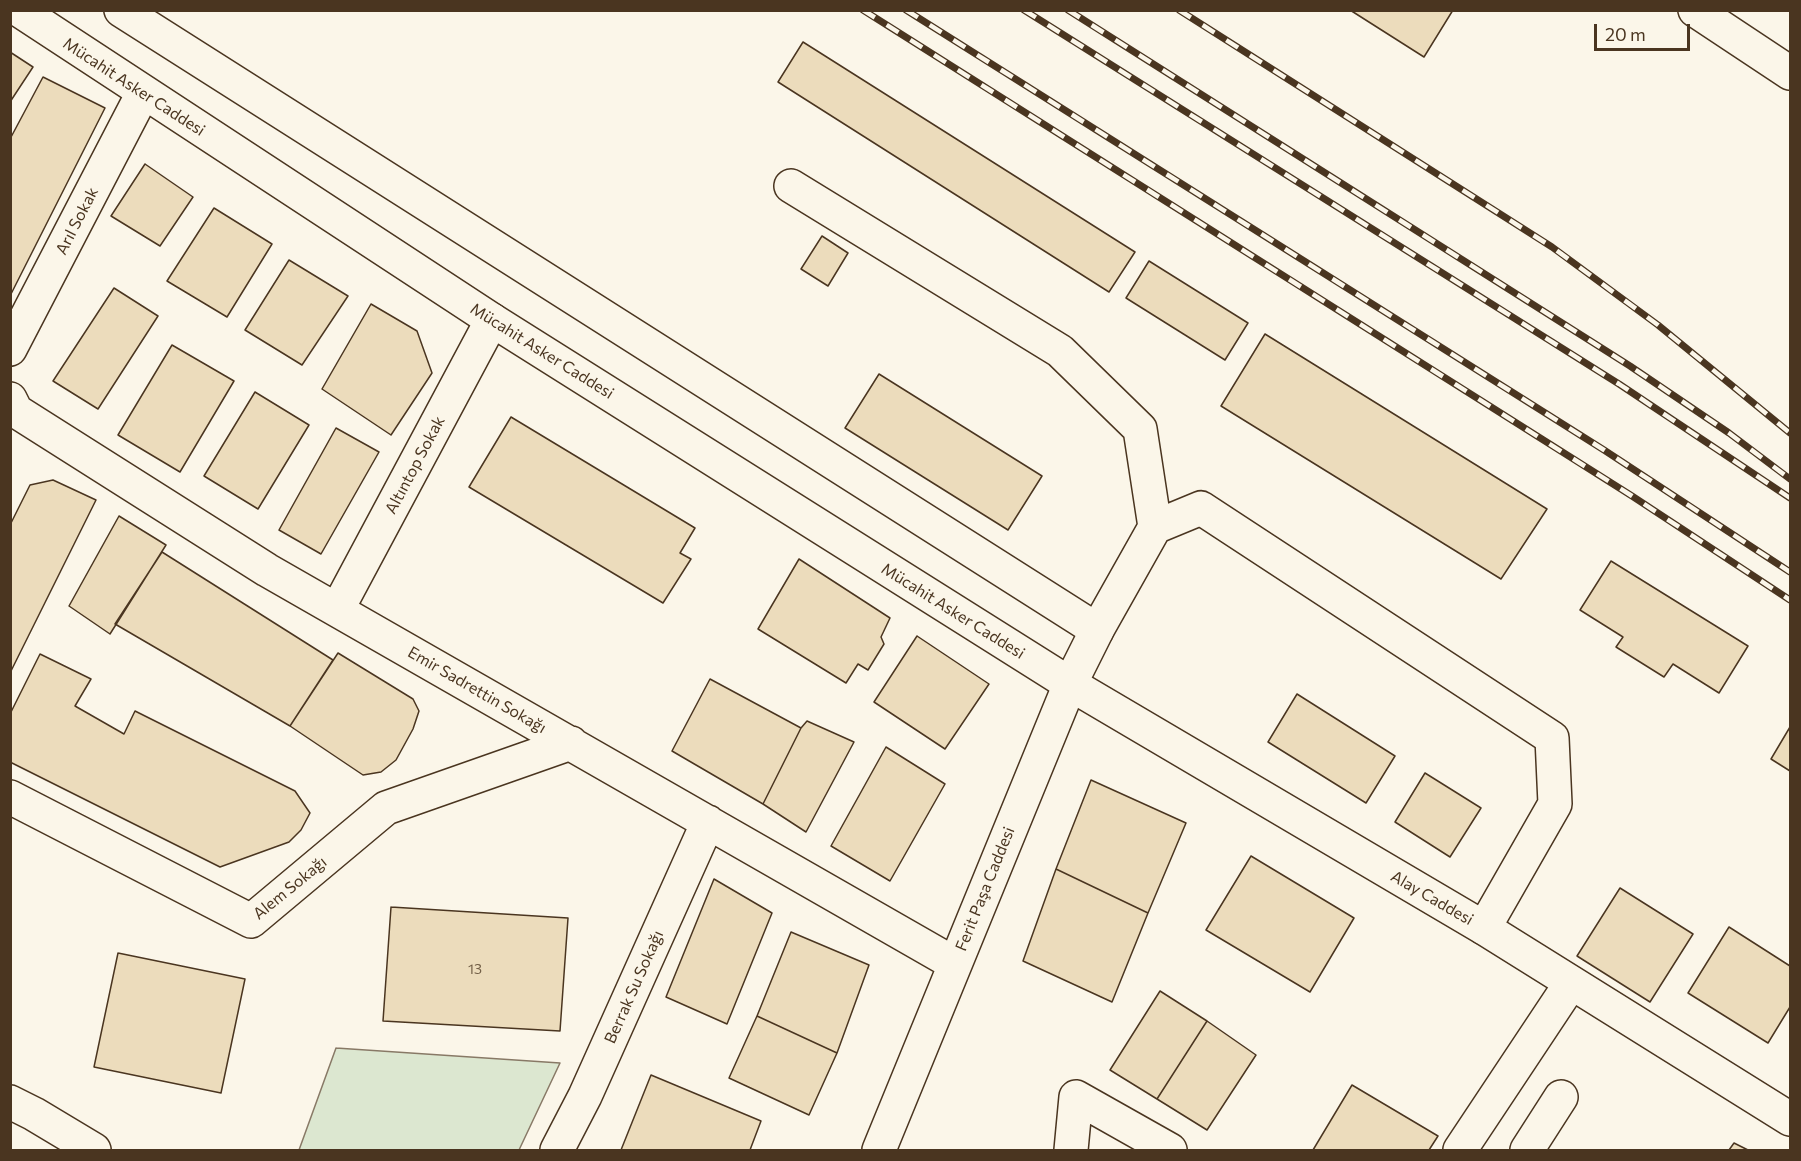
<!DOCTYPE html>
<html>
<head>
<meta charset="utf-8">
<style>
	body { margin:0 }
	#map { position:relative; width:1801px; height:1161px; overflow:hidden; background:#fbf6e9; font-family:Commissioner,sans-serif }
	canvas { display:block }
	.frame { position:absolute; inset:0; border:12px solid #4a3520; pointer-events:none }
	.scale { position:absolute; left:1594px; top:24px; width:96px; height:27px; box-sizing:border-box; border:3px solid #4a3520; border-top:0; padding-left:8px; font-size:18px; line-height:21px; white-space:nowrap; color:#4a3520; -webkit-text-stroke:4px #fbf6e9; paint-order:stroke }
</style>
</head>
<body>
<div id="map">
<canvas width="1801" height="1161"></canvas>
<div class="frame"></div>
<div class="scale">20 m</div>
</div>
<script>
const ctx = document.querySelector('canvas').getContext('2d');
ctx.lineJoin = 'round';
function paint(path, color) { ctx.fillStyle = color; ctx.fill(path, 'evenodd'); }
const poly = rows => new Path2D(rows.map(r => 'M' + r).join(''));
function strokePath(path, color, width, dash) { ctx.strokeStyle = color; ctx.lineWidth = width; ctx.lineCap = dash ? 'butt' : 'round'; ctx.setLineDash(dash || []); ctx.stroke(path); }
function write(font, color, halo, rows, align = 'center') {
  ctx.font = font + ' Commissioner,sans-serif'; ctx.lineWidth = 4.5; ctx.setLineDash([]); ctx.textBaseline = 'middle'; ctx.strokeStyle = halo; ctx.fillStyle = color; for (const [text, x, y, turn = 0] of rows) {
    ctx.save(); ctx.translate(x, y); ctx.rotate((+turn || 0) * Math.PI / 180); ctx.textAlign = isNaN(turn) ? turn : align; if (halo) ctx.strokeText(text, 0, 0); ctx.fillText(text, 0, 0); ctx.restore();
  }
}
const green = poly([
	[336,1048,560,1063,519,1150,299,1150,336,1048]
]);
const building = poly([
	[1350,10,1453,10,1424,57,1350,10],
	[803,42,1135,252,1109,292,778,82,803,42],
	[10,52,33,67,10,102,10,52],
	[43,77,105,108,10,296,10,139,43,77],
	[145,164,193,197,160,246,111,216,145,164],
	[214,208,272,244,227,317,167,281,214,208],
	[822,236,848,253,828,286,801,269,822,236],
	[289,260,348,296,302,365,245,330,289,260],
	[1149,261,1248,323,1225,360,1126,298,1149,261],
	[114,288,158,316,98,409,53,381,114,288],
	[371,304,417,331,432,373,391,435,322,389,371,304],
	[1265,334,1547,509,1501,579,1221,406,1265,334],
	[172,345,234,381,180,472,118,435,172,345],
	[879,374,1042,476,1008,530,845,428,879,374],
	[255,392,309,425,258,509,204,476,255,392],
	[511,417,695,528,680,553,691,559,663,603,469,487,511,417],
	[336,428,379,452,321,554,279,530,336,428],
	[53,480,96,500,10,673,10,525,30,485,53,480],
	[119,516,166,545,110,634,69,606,119,516],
	[162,552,333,660,290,726,115,624,162,552],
	[799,559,890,618,881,637,884,644,868,670,858,664,846,683,758,629,799,559],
	[1611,561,1748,646,1719,693,1673,664,1664,677,1616,647,1623,637,1580,610,1611,561],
	[917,636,989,684,945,749,874,702,917,636],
	[338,653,413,699,419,711,413,729,396,760,381,772,363,775,290,726,338,653],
	[40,654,91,679,75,706,124,734,135,711,295,791,310,813,301,830,289,842,220,867,10,762,10,714,40,654],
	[710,679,801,728,763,804,672,751,710,679],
	[1297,694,1395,756,1366,803,1268,742,1297,694],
	[807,721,854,742,806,832,763,804,801,728,807,721],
	[1790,727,1790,771,1771,759,1790,727],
	[886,747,945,784,890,881,831,846,886,747],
	[1425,773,1481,808,1450,857,1395,822,1425,773],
	[1091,780,1186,823,1148,913,1056,869,1091,780],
	[1251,856,1354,918,1310,992,1206,930,1251,856],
	[1056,869,1148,913,1112,1002,1023,961,1056,869],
	[714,879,772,913,727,1024,666,997,714,879],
	[1620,888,1693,934,1650,1002,1577,956,1620,888],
	[391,907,568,918,560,1031,383,1021,391,907],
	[1729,927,1790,966,1790,1007,1768,1043,1688,993,1729,927],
	[791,932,869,965,837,1053,757,1016,791,932],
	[118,953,245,979,221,1093,94,1067,118,953],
	[1160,991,1207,1021,1157,1099,1110,1070,1160,991],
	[757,1016,837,1053,809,1115,729,1078,757,1016],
	[1207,1021,1256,1055,1207,1130,1157,1099,1207,1021],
	[651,1075,761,1121,750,1150,621,1150,651,1075],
	[1352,1085,1438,1136,1429,1150,1313,1150,1352,1085],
	[1734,1143,1748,1150,1729,1150,1734,1143]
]);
const minor = poly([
	[1695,10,1790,73],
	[791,186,1060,351,1140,429,1155,527],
	[10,349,143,93],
	[10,399,16,411,267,570,955,964],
	[337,610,492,320],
	[10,797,251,921,386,808,571,743],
	[10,1102,34,1114,94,1150],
	[557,1150,585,1096,708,822],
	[879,1150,1070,684,1097,630,1155,527,1201,508,1552,738,1555,804,1484,928],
	[1071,1150,1076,1097,1170,1150],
	[1460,1150,1571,983],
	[1527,1150,1561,1097]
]);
const major = poly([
	[19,10,492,320,1070,684,1484,928,1790,1119],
	[121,10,1097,630]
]);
const rail = poly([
	[863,10,1632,496,1790,600],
	[906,10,1604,450,1790,572],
	[1024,10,1619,384,1790,498],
	[1068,10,1630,366,1729,433,1790,479],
	[1179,10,1552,247,1658,325,1790,433]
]);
const numberNames = [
	["13",475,969]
];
const streetNames = [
	["Mücahit Asker Caddesi",134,87,33],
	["Arıl Sokak",77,221,-63],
	["Mücahit Asker Caddesi",542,351,32],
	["Altıntop Sokak",415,465,-62],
	["Mücahit Asker Caddesi",953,611,32],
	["Emir Sadrettin Sokağı",477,690,30],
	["Alem Sokağı",290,888,-39],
	["Ferit Paşa Caddesi",985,889,-68],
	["Alay Caddesi",1432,898,30],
	["Berrak Su Sokağı",634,987,-66]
];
paint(green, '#dce7d0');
strokePath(green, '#887966', 1.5);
paint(building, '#ecdcbc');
strokePath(building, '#4a3520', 1.5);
strokePath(minor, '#4a3520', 36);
strokePath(major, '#4a3520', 36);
strokePath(minor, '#fbf6e9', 33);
strokePath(major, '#fbf6e9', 33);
strokePath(rail, '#4a3520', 7);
strokePath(rail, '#fbf6e9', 4.5, [14]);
write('14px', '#725f47', null, numberNames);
write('16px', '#4a3520', '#fbf6e9', streetNames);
</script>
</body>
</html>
